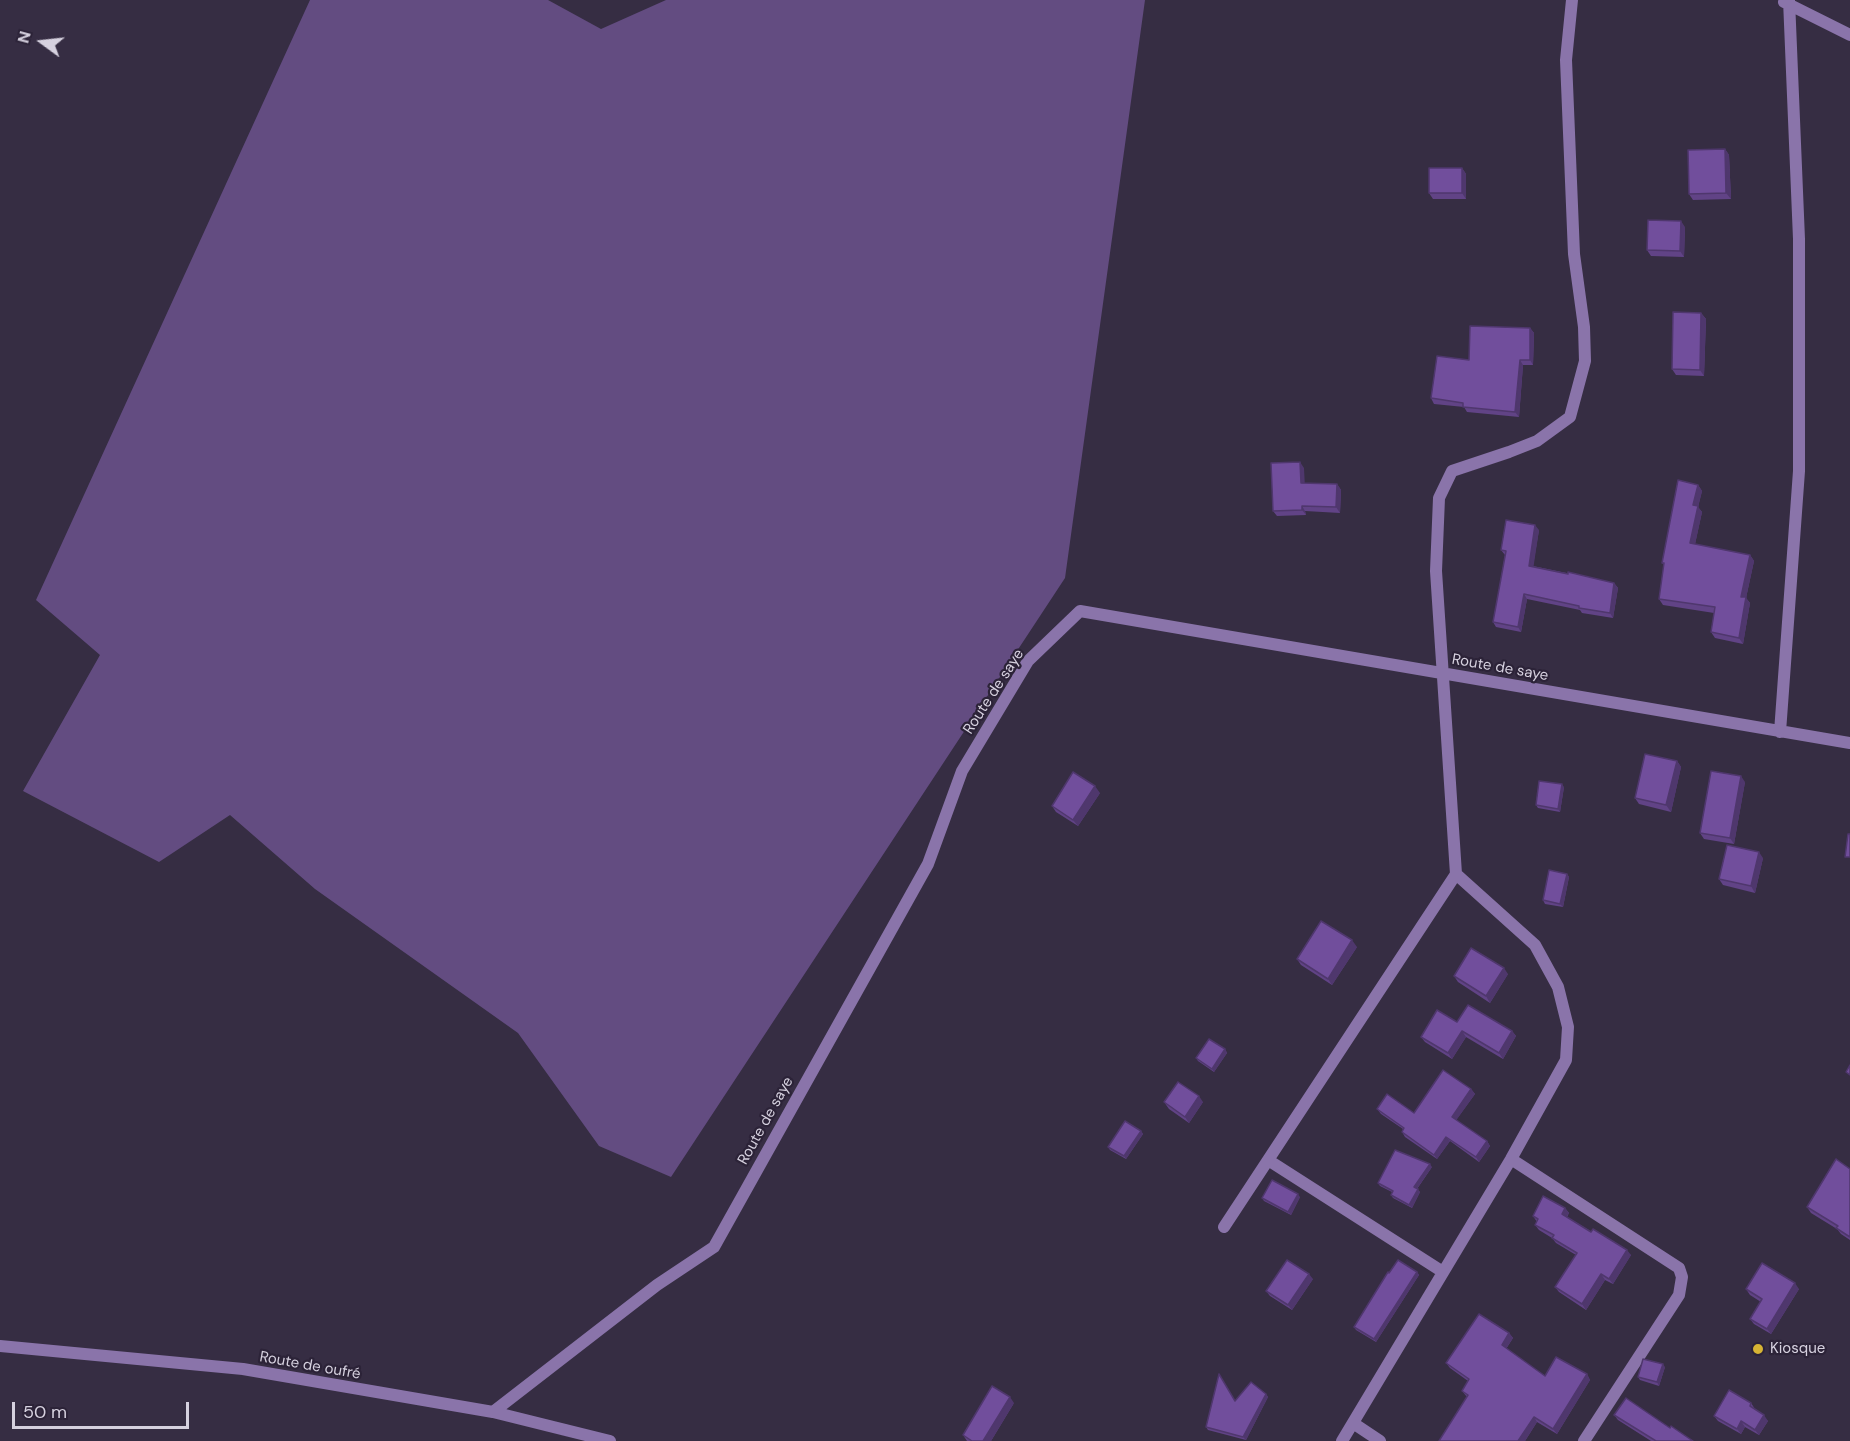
<!DOCTYPE html>
<html>
<head>
<meta charset="utf-8">
<style>
	body { margin:0 }
	#map { position:relative; width:1850px; height:1441px; overflow:hidden; background:#362d43; font-family:"DM Sans",sans-serif }
	canvas { display:block }
	.north { position:absolute; left:12px; top:12px; width:60px; height:60px; -webkit-text-stroke:4px #2c2338; paint-order:stroke; rotate:285deg; font-size:16px; font-weight:700; line-height:24px; text-align:center; color:#d6d1df }
	.north::after { content:''; display:block; margin:auto; width:21px; height:27px; background:#d6d1df; clip-path:polygon(50% 0,100% 100%,50% 72%,0 100%) }
	.scale { position:absolute; left:12px; top:1402px; width:177px; height:27px; box-sizing:border-box; border:3px solid #d6d1df; border-top:0; padding-left:8px; font-size:18px; line-height:21px; white-space:nowrap; color:#d6d1df; -webkit-text-stroke:4px #2c2338; paint-order:stroke }
</style>
</head>
<body>
<div id="map">
<canvas width="1850" height="1441"></canvas>
<div class="north">N</div>
<div class="scale">50 m</div>
</div>
<script>
const ctx = document.querySelector('canvas').getContext('2d');
ctx.lineJoin = 'round';
function paint(path, color) { ctx.fillStyle = color; ctx.fill(path, 'evenodd'); }
const poly = rows => new Path2D(rows.map(r => 'M' + r).join(''));
function strokePath(path, color, width, dash) { ctx.strokeStyle = color; ctx.lineWidth = width; ctx.lineCap = dash ? 'butt' : 'round'; ctx.setLineDash(dash || []); ctx.stroke(path); }
function write(font, color, halo, rows, align = 'center') {
  ctx.font = font + ' "DM Sans",sans-serif'; ctx.lineWidth = 4.5; ctx.setLineDash([]); ctx.textBaseline = 'middle'; ctx.strokeStyle = halo; ctx.fillStyle = color; for (const [text, x, y, turn = 0] of rows) {
    ctx.save(); ctx.translate(x, y); ctx.rotate((+turn || 0) * Math.PI / 180); ctx.textAlign = isNaN(turn) ? turn : align; if (halo) ctx.strokeText(text, 0, 0); ctx.fillText(text, 0, 0); ctx.restore();
  }
}
const green = poly([
	[310,0,548,0,601,29,666,0,1145,0,1065,578,671,1177,599,1146,518,1033,315,889,230,815,159,862,23,791,100,655,36,600]
]);
const minor = poly([
	[1784,2,1850,35],
	[1780,732,1799,471,1799,239,1789,0],
	[1511,1159,1679,1268,1682,1277,1679,1295,1584,1441],
	[1268,1160,1443,1272],
	[1224,1227,1456,874,1436,571,1439,498,1452,471,1509,452,1537,441,1570,417,1585,361,1584,327,1574,254,1566,60,1572,0],
	[0,1346,243,1369,493,1412,610,1441],
	[493,1412,657,1285,714,1247,928,864,962,771,1028,661,1080,611,1850,743],
	[1353,1423,1380,1441],
	[1342,1441,1511,1159,1566,1060,1568,1027,1558,987,1535,945,1456,874]
]);
const wall = poly([
	[1725,149,1729,155,1731,199,1693,200,1689,194],
	[1462,168,1466,174,1466,199,1433,199,1429,193],
	[1685,227,1684,257,1651,256,1647,250],
	[1701,313,1706,319,1704,376,1676,375,1672,369],
	[1530,328,1534,333,1533,365,1523,365,1519,417,1467,412,1464,407,1434,404,1431,398,1469,360],
	[1304,468,1304,483,1337,484,1341,490,1340,513,1305,511,1306,515,1277,516,1273,511],
	[1698,485,1702,491,1698,507,1702,512,1695,544,1750,555,1754,561,1746,598,1750,603,1743,644,1715,638,1711,632,1714,613,1663,605,1659,599,1664,565,1662,563],
	[1539,530,1533,566,1614,583,1618,588,1613,618,1582,613,1580,610,1527,599,1521,632,1496,627,1493,622,1505,555,1501,550],
	[1677,761,1681,767,1671,812,1639,804,1635,798],
	[1745,782,1734,844,1704,839,1700,833],
	[1564,787,1560,812,1538,808,1536,805],
	[1100,793,1078,826,1056,812,1052,806],
	[1763,858,1755,893,1723,885,1719,879],
	[1567,874,1569,877,1563,907,1545,904,1543,900],
	[1357,947,1332,985,1301,965,1297,959],
	[1508,974,1490,1003,1458,982,1454,976],
	[1457,1022,1512,1031,1516,1036,1503,1059,1466,1037,1452,1059,1425,1042,1421,1037],
	[1225,1049,1227,1053,1214,1072,1198,1061,1196,1058],
	[1471,1089,1475,1094,1456,1120,1487,1141,1490,1146,1479,1162,1450,1141,1437,1159,1405,1137,1402,1132,1403,1129,1381,1114,1377,1109,1414,1113],
	[1164,1102,1203,1102,1189,1123,1169,1109],
	[1141,1131,1143,1134,1126,1159,1110,1150,1108,1147],
	[1432,1167,1417,1189,1420,1192,1412,1208,1393,1198,1391,1195,1392,1192,1380,1186,1378,1183],
	[1850,1169,1850,1240,1841,1234,1837,1229,1811,1213,1807,1207],
	[1300,1197,1291,1215,1264,1201,1262,1198],
	[1565,1208,1569,1213,1567,1217,1631,1255,1613,1284,1605,1280,1586,1310,1559,1292,1555,1287,1576,1255,1556,1243,1552,1238,1539,1230,1535,1225,1537,1222,1533,1216],
	[1417,1272,1419,1275,1376,1342,1356,1330,1354,1327,1389,1273],
	[1313,1279,1292,1310,1270,1296,1266,1291],
	[1746,1289,1799,1289,1771,1334,1754,1324,1750,1319,1761,1302,1750,1295],
	[1509,1333,1513,1338,1506,1349,1545,1376,1587,1374,1590,1380,1557,1434,1537,1422,1525,1441,1439,1441,1467,1397,1462,1391,1468,1381,1450,1368,1446,1363],
	[1665,1367,1659,1386,1640,1380,1638,1377],
	[1266,1394,1268,1397,1246,1440,1208,1430,1206,1427,1235,1400],
	[1014,1403,991,1441,967,1441,963,1435],
	[1751,1403,1755,1409,1768,1421,1759,1435,1745,1427,1741,1434,1718,1421,1714,1416],
	[1614,1415,1670,1428,1693,1441,1651,1441,1618,1420]
]);
const shadedWall = poly([
	[1725,149,1729,155,1731,199,1726,193],
	[1462,168,1466,174,1466,199,1462,193],
	[1681,221,1685,227,1684,257,1680,251],
	[1701,313,1706,319,1704,376,1700,370],
	[1530,328,1534,333,1533,365,1530,360],
	[1520,360,1523,365,1519,417,1515,412],
	[1300,462,1304,468,1305,488,1301,483],
	[1337,484,1341,490,1340,513,1336,507],
	[1698,485,1702,491,1698,507,1702,512,1694,549,1690,543,1693,505],
	[1302,506,1305,511,1306,515,1302,510],
	[1535,525,1539,530,1533,570,1529,566],
	[1750,555,1754,561,1746,598,1750,603,1743,644,1739,638,1741,597],
	[1614,583,1618,588,1613,618,1610,613],
	[1524,594,1527,599,1521,632,1518,627],
	[1677,761,1681,767,1671,812,1666,805],
	[1741,776,1745,782,1734,844,1730,838],
	[1562,784,1564,787,1560,812,1558,809],
	[1095,786,1100,793,1078,826,1073,820],
	[1759,852,1763,858,1755,893,1751,886],
	[1567,874,1569,877,1563,907,1560,904],
	[1352,940,1357,947,1332,985,1328,979],
	[1504,968,1508,974,1490,1003,1486,996],
	[1462,1031,1466,1037,1452,1059,1448,1053],
	[1512,1031,1516,1036,1503,1059,1499,1053],
	[1225,1049,1227,1053,1214,1072,1212,1069],
	[1471,1089,1475,1094,1455,1122,1452,1117],
	[1199,1096,1203,1102,1189,1123,1185,1117],
	[1141,1131,1143,1134,1126,1159,1124,1156],
	[1446,1137,1450,1141,1437,1159,1434,1155],
	[1487,1141,1490,1146,1479,1162,1476,1157],
	[1430,1164,1432,1167,1416,1190,1414,1187],
	[1418,1189,1420,1192,1412,1208,1409,1205],
	[1298,1194,1300,1197,1291,1215,1288,1212],
	[1565,1208,1569,1213,1565,1219,1562,1214],
	[1627,1250,1631,1255,1613,1284,1609,1279],
	[1417,1272,1419,1275,1376,1342,1374,1339],
	[1309,1274,1313,1279,1292,1310,1288,1305],
	[1601,1274,1605,1280,1586,1310,1582,1304],
	[1795,1283,1799,1289,1771,1334,1767,1329],
	[1509,1333,1513,1338,1505,1350,1502,1345],
	[1663,1364,1665,1367,1659,1386,1657,1382],
	[1587,1374,1590,1380,1557,1434,1553,1429],
	[1266,1394,1268,1397,1246,1440,1243,1437],
	[1010,1397,1014,1403,991,1441,983,1441],
	[1764,1415,1768,1421,1759,1435,1755,1430],
	[1534,1417,1537,1422,1525,1441,1518,1441],
	[1741,1421,1745,1427,1741,1434,1737,1429]
]);
const building = poly([
	[1725,149,1726,193,1689,194,1688,150,1725,149],
	[1429,168,1462,168,1462,193,1429,193,1429,168],
	[1648,220,1681,221,1680,251,1647,250,1648,220],
	[1673,312,1701,313,1700,370,1672,369,1673,312],
	[1470,326,1530,328,1530,360,1520,360,1515,412,1463,407,1463,403,1431,398,1437,356,1469,360,1470,326],
	[1300,462,1301,483,1337,484,1336,507,1302,506,1302,510,1273,511,1271,463,1300,462],
	[1678,480,1698,485,1693,505,1698,506,1690,543,1750,555,1741,597,1746,597,1739,638,1711,632,1715,607,1659,599,1664,563,1662,563,1678,480],
	[1506,520,1535,525,1529,566,1568,574,1568,572,1614,583,1610,613,1579,608,1579,606,1524,594,1518,627,1493,622,1506,551,1501,550,1506,520],
	[1645,754,1677,761,1666,805,1635,798,1645,754],
	[1711,771,1741,776,1730,838,1700,833,1711,771],
	[1073,772,1095,786,1073,820,1052,806,1073,772],
	[1539,781,1562,784,1558,809,1536,805,1539,781],
	[1848,834,1850,834,1850,857,1845,857,1848,834],
	[1727,845,1759,852,1751,886,1719,879,1727,845],
	[1549,870,1567,874,1560,904,1543,900,1549,870],
	[1321,921,1352,940,1328,979,1297,959,1321,921],
	[1471,948,1504,968,1486,996,1454,976,1471,948],
	[1468,1005,1512,1031,1499,1053,1462,1031,1448,1053,1421,1037,1437,1010,1457,1022,1468,1005],
	[1209,1039,1225,1049,1212,1069,1196,1058,1209,1039],
	[1850,1065,1850,1075,1846,1072,1850,1065],
	[1443,1070,1471,1089,1452,1117,1487,1141,1476,1157,1446,1137,1434,1155,1402,1132,1404,1128,1377,1109,1387,1094,1414,1113,1443,1070],
	[1178,1082,1199,1096,1185,1117,1164,1102,1178,1082],
	[1125,1121,1141,1131,1124,1156,1108,1147,1125,1121],
	[1395,1150,1430,1164,1414,1187,1418,1189,1409,1205,1391,1195,1393,1191,1378,1183,1395,1150],
	[1836,1159,1850,1169,1850,1237,1836,1228,1838,1226,1807,1207,1836,1159],
	[1272,1180,1298,1194,1288,1212,1262,1198,1272,1180],
	[1543,1196,1565,1208,1562,1214,1591,1232,1593,1229,1627,1250,1609,1279,1601,1274,1582,1304,1555,1287,1577,1253,1552,1238,1554,1235,1535,1225,1538,1219,1533,1216,1543,1196],
	[1287,1260,1309,1274,1288,1305,1266,1291,1287,1260],
	[1398,1260,1417,1272,1374,1339,1354,1327,1388,1272,1389,1273,1398,1260],
	[1762,1263,1795,1283,1767,1329,1750,1319,1762,1299,1746,1289,1762,1263],
	[1479,1314,1509,1333,1502,1345,1545,1376,1556,1357,1587,1374,1553,1429,1534,1417,1518,1441,1439,1441,1468,1395,1462,1391,1469,1379,1446,1363,1479,1314],
	[1643,1359,1663,1364,1657,1382,1638,1377,1643,1359],
	[1219,1374,1235,1401,1251,1382,1266,1394,1243,1437,1206,1427,1219,1374],
	[992,1386,1010,1397,983,1441,972,1441,963,1435,992,1386],
	[1729,1390,1751,1403,1750,1406,1764,1415,1755,1430,1741,1421,1737,1429,1714,1416,1729,1390],
	[1626,1398,1670,1428,1671,1426,1693,1441,1656,1441,1614,1415,1626,1398]
]);
const markers = [
	[1758,1349,6,"#d7b434"]
];
const streetNames = [
	["Route de saye",1500,668,10],
	["Route de saye",994,692,-57],
	["Route de saye",766,1121,-61],
	["Route de oufré",310,1366,10]
];
const poiNames = [
	["Kiosque",1770,1349]
];
paint(green, '#634c81');
strokePath(minor, '#8a74aa', 12);
paint(wall, '#614386');
paint(shadedWall, '#4f376d');
paint(building, '#714e9c');
strokePath(building, '#4f376d', 1.5);
for (const [x, y, r, color] of markers) { const dot = new Path2D(); dot.arc(x, y, r, 0, 2 * Math.PI); ctx.fillStyle = color; ctx.fill(dot); strokePath(dot, '#2c2338', 2); }
write('15px', '#d6d1df', '#2c2338', streetNames);
write('15px', '#d6d1df', '#2c2338', poiNames, 'left');
</script>
</body>
</html>
